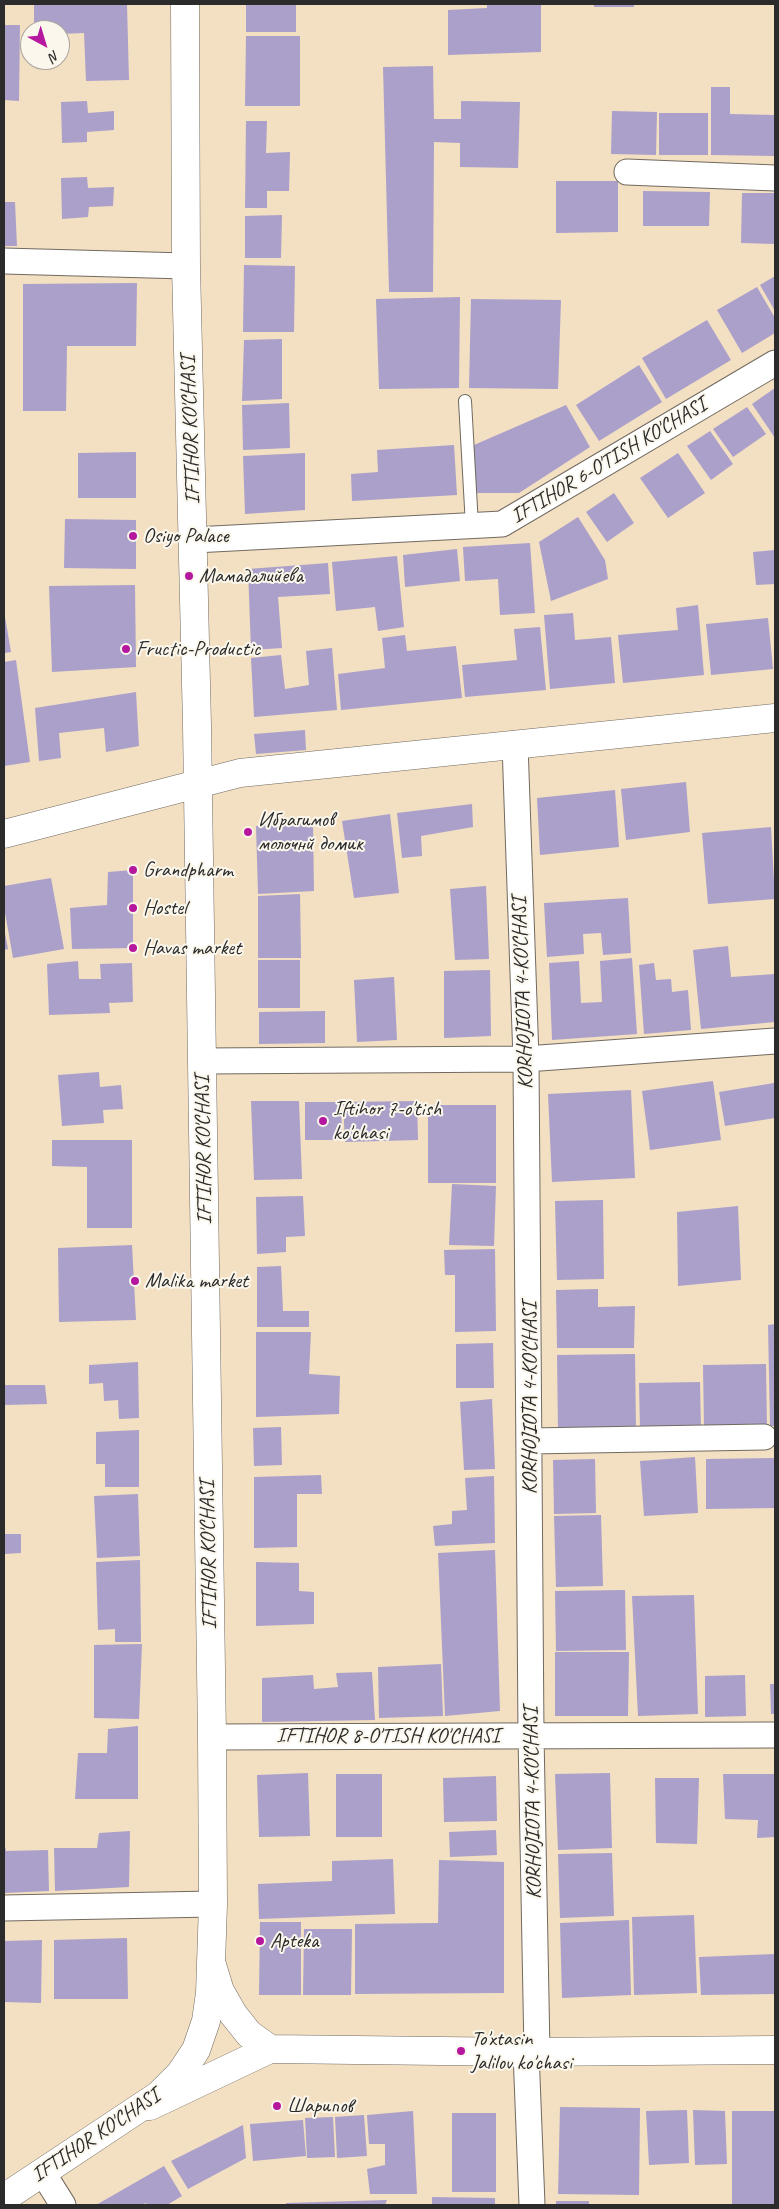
<!DOCTYPE html>
<html>
<head>
<meta charset="utf-8">
<style>
	body { margin:0 }
	#map { position:relative; width:779px; height:2209px; overflow:hidden; background:#f3dfc2; font-family:Caveat,sans-serif }
	canvas { display:block }
	.frame { position:absolute; inset:0; border:5px solid #2b2b2b; pointer-events:none }
	.north { position:absolute; left:20px; top:20px; width:50px; height:50px; box-sizing:border-box; background:#fbf7ec; border:1px solid #a8a59f; border-radius:50%; rotate:141deg; font-size:14px; font-weight:700; line-height:20px; text-align:center; color:#2b2b2b }
	.north::after { content:''; display:block; margin:auto; width:18px; height:22px; background:#b5179e; clip-path:polygon(50% 0,100% 100%,50% 72%,0 100%) }
</style>
</head>
<body>
<div id="map">
<canvas width="779" height="2209"></canvas>
<div class="frame"></div>
<div class="north">N</div>
</div>
<script>
const ctx = document.querySelector('canvas').getContext('2d');
ctx.lineJoin = 'round';
function paint(path, color) { ctx.fillStyle = color; ctx.fill(path, 'evenodd'); }
const poly = rows => new Path2D(rows.map(r => 'M' + r).join(''));
function strokePath(path, color, width, dash) { ctx.strokeStyle = color; ctx.lineWidth = width; ctx.lineCap = dash ? 'butt' : 'round'; ctx.setLineDash(dash || []); ctx.stroke(path); }
function write(font, color, halo, rows, align = 'center') {
  ctx.font = font + ' Caveat,sans-serif'; ctx.lineWidth = 4; ctx.setLineDash([]); ctx.textBaseline = 'middle'; ctx.strokeStyle = halo; ctx.fillStyle = color; for (const [text, x, y, turn = 0] of rows) {
    ctx.save(); ctx.translate(x, y); ctx.rotate((+turn || 0) * Math.PI / 180); ctx.textAlign = isNaN(turn) ? turn : align; if (halo) ctx.strokeText(text, 0, 0); ctx.fillText(text, 0, 0); ctx.restore();
  }
}
const building = poly([
	[34,4,127,4,129,80,86,81,84,33,60,34,60,30,34,30],
	[246,4,296,4,296,32,246,32],
	[487,4,541,4,541,52,448,55,448,10,487,8],
	[594,4,634,4,634,7,594,7],
	[4,25,20,25,19,101,4,100],
	[246,36,300,36,300,106,245,106],
	[433,66,434,119,461,119,461,101,520,102,518,168,460,167,460,143,434,142,433,292,389,292,383,67],
	[711,87,730,87,730,114,775,115,775,156,711,155],
	[87,101,88,113,114,111,114,130,87,132,87,142,62,143,61,102],
	[612,111,657,112,656,155,611,154],
	[659,113,708,113,708,155,659,155],
	[246,121,267,121,266,153,290,152,289,191,267,191,267,208,245,208],
	[87,177,88,188,114,187,113,206,89,207,88,217,62,219,61,178],
	[556,181,618,181,618,232,556,233],
	[643,191,710,192,709,226,643,226],
	[742,193,775,193,775,244,741,243],
	[4,202,15,202,17,246,4,246],
	[282,215,281,258,245,258,245,216],
	[244,265,295,266,294,332,243,332],
	[775,276,775,311,760,285],
	[137,283,136,346,67,346,66,411,23,411,23,284],
	[757,287,775,318,775,333,742,353,717,310],
	[460,297,459,388,379,389,376,299],
	[471,299,561,300,558,389,469,388],
	[707,320,731,360,666,399,642,358],
	[282,339,282,399,242,401,244,340],
	[639,365,662,402,599,441,576,405],
	[775,388,775,438,752,404],
	[289,403,290,448,243,450,242,405],
	[566,405,590,447,519,493,475,493,474,445],
	[747,407,766,434,733,457,713,429],
	[710,431,733,464,711,480,687,446],
	[454,445,457,495,352,501,351,474,378,472,377,450],
	[136,452,136,498,78,498,78,453],
	[305,453,305,510,245,514,243,456],
	[678,453,705,493,668,518,640,478],
	[614,493,634,523,607,542,586,512],
	[578,517,605,560,608,579,551,601,539,542],
	[65,519,136,520,136,569,64,568],
	[530,543,535,613,500,615,498,579,465,581,463,547],
	[457,549,460,581,405,587,403,555],
	[775,550,775,584,756,585,753,552],
	[397,556,404,627,378,631,375,607,336,611,332,562],
	[328,563,330,594,278,597,282,648,251,650,248,569],
	[135,585,136,667,52,672,49,586],
	[698,605,704,675,623,683,618,635,678,630,676,608],
	[4,611,11,652,4,653],
	[573,613,575,640,611,637,615,683,550,689,544,615],
	[768,618,773,669,711,675,706,624],
	[540,627,546,690,465,697,462,665,517,660,514,629],
	[405,635,407,651,456,646,462,698,341,710,338,674,385,668,382,638],
	[332,648,337,710,254,717,251,658,281,655,285,689,309,685,306,651],
	[16,660,30,762,4,766,4,662],
	[136,692,139,746,106,752,104,728,59,733,61,758,39,761,35,708],
	[305,730,306,750,256,754,254,734],
	[686,782,690,832,626,840,621,789],
	[615,790,619,847,540,855,537,798],
	[472,804,473,827,421,836,422,856,402,858,397,813],
	[390,814,399,893,354,898,342,821],
	[313,823,314,891,258,894,256,826],
	[771,827,775,899,708,904,702,833],
	[133,870,133,948,72,949,70,908,107,905,108,872],
	[51,878,64,949,13,958,4,907,4,886],
	[486,886,489,959,455,960,450,889],
	[300,894,301,958,258,958,258,896],
	[628,898,631,953,603,955,601,933,583,934,584,954,547,957,544,903],
	[4,928,8,949,4,950],
	[728,946,731,977,775,974,775,1022,701,1029,693,950],
	[632,958,637,1034,552,1040,549,963,579,961,581,1003,602,1002,600,961],
	[258,960,300,960,300,1008,258,1008],
	[78,961,79,979,101,979,100,964,132,963,133,1002,109,1003,110,1013,49,1015,47,964],
	[654,963,656,980,671,979,672,992,688,990,691,1030,644,1034,639,965],
	[490,970,491,1036,444,1038,444,971],
	[394,977,397,1040,357,1042,354,980],
	[325,1011,325,1043,259,1044,259,1012],
	[99,1072,100,1087,121,1085,123,1109,103,1110,104,1123,62,1126,58,1075],
	[713,1081,721,1140,650,1150,642,1091],
	[774,1083,775,1118,725,1126,719,1092],
	[631,1090,635,1178,552,1182,548,1094],
	[251,1101,299,1101,302,1179,254,1180],
	[417,1101,418,1140,345,1142,343,1102],
	[305,1102,341,1102,342,1140,305,1140],
	[428,1105,496,1105,496,1183,428,1183],
	[52,1140,132,1140,132,1228,87,1228,87,1167,52,1166],
	[452,1184,496,1186,494,1246,449,1245],
	[303,1196,305,1236,286,1237,286,1252,257,1254,256,1197],
	[603,1200,604,1279,557,1280,555,1201],
	[738,1206,741,1280,678,1286,677,1212],
	[132,1245,136,1320,59,1322,58,1248],
	[495,1249,496,1331,455,1332,455,1275,445,1275,444,1250],
	[281,1266,283,1311,309,1311,309,1327,257,1327,257,1267],
	[598,1289,598,1307,635,1306,634,1348,557,1348,556,1290],
	[775,1324,775,1426,770,1426,768,1325],
	[256,1332,311,1332,309,1374,340,1376,339,1414,256,1417],
	[493,1343,494,1388,456,1388,456,1344],
	[635,1354,636,1430,558,1432,557,1355],
	[138,1362,139,1418,119,1419,118,1400,104,1401,103,1383,89,1384,89,1365],
	[766,1364,767,1427,704,1428,703,1365],
	[700,1382,701,1429,640,1430,639,1383],
	[4,1385,45,1385,47,1404,4,1405],
	[492,1399,495,1469,464,1470,460,1402],
	[281,1427,282,1465,254,1466,253,1428],
	[139,1430,139,1487,105,1487,105,1464,96,1464,96,1432],
	[695,1457,698,1513,644,1516,640,1461],
	[775,1458,775,1508,706,1509,706,1459],
	[595,1459,596,1513,554,1514,553,1460],
	[321,1475,322,1494,297,1494,297,1547,254,1548,254,1477],
	[494,1476,495,1543,435,1546,433,1526,452,1524,452,1511,467,1510,465,1478],
	[138,1494,140,1556,97,1558,94,1496],
	[601,1515,603,1586,556,1587,554,1516],
	[4,1534,21,1534,21,1553,4,1554],
	[495,1550,500,1711,445,1716,438,1553],
	[140,1560,141,1642,115,1642,115,1629,98,1630,96,1562],
	[256,1562,299,1563,299,1591,314,1592,314,1624,256,1626],
	[625,1590,626,1650,556,1651,555,1591],
	[694,1595,698,1714,638,1716,632,1596],
	[142,1644,139,1719,94,1718,94,1645],
	[555,1652,629,1652,628,1716,555,1716],
	[441,1664,443,1716,379,1718,378,1667],
	[372,1672,375,1720,262,1722,262,1678,313,1675,314,1689,338,1687,336,1673],
	[745,1675,746,1716,705,1717,705,1676],
	[770,1684,775,1684,775,1714,771,1714],
	[138,1726,138,1799,75,1799,78,1753,107,1753,108,1729],
	[308,1773,310,1836,259,1837,257,1775],
	[610,1773,612,1848,558,1850,555,1774],
	[336,1774,382,1774,382,1837,336,1837],
	[723,1774,775,1774,775,1837,757,1838,758,1820,725,1819],
	[496,1776,497,1821,444,1822,443,1778],
	[655,1778,699,1778,697,1844,656,1843],
	[496,1830,497,1855,450,1857,449,1832],
	[130,1831,129,1887,55,1891,54,1848,97,1848,99,1833],
	[4,1842,6,1851,48,1850,49,1891,4,1893],
	[612,1853,614,1916,560,1918,558,1854],
	[393,1859,395,1914,259,1919,258,1884,332,1881,332,1861],
	[439,1860,504,1862,504,1993,355,1994,355,1924,438,1923],
	[694,1915,697,1993,634,1995,632,1917],
	[629,1920,631,1995,562,1998,560,1923],
	[260,1922,301,1922,301,1995,259,1995],
	[304,1929,352,1929,351,1995,303,1995],
	[127,1938,128,1999,54,1999,54,1940],
	[42,1940,41,2003,4,2002,4,1941],
	[775,1954,775,1994,701,1995,699,1957],
	[560,2107,640,2108,639,2195,558,2194],
	[687,2110,689,2163,649,2165,646,2111],
	[693,2110,725,2111,727,2164,695,2165],
	[413,2111,417,2194,370,2194,367,2169,385,2165,385,2144,369,2144,367,2115],
	[732,2111,775,2111,775,2205,732,2205],
	[452,2113,496,2113,496,2192,452,2192],
	[364,2115,367,2156,337,2158,335,2117],
	[333,2117,335,2157,307,2158,305,2118],
	[303,2120,306,2156,253,2161,250,2124],
	[243,2125,246,2158,188,2189,171,2161],
	[164,2166,182,2196,167,2205,147,2205,146,2203,142,2205,96,2205],
	[432,2197,495,2198,495,2205,432,2205],
	[387,2200,385,2205,286,2205,286,2203],
	[556,2201,589,2201,589,2205,556,2205]
]);
const service = poly([
	[465,401,472,526]
]);
const minor = poly([
	[627,172,775,178],
	[4,261,186,266],
	[194,540,502,524,775,363],
	[515,744,526,1059,531,1735,537,2052],
	[203,1061,526,1059,775,1041],
	[530,1441,764,1437],
	[212,1737,775,1735],
	[4,1908,213,1904],
	[526,2052,532,2205],
	[43,2173,63,2205]
]);
const tertiary = poly([
	[4,834,240,773,775,718],
	[212,1965,220,1991,233,2014,249,2034,270,2049],
	[150,2106,270,2049,526,2052,775,2050]
]);
const secondary = poly([
	[4,2198,159,2095,180,2074,196,2050,206,2021,210,1993,213,1904,212,1737,197,725,186,266,185,4]
]);
const markers = [
	[133,536,5,"#b5179e"],
	[189,576,5,"#b5179e"],
	[126,649,5,"#b5179e"],
	[248,832,5,"#b5179e"],
	[133,870,5,"#b5179e"],
	[133,908,5,"#b5179e"],
	[133,948,5,"#b5179e"],
	[323,1121,5,"#b5179e"],
	[135,1281,5,"#b5179e"],
	[260,1941,5,"#b5179e"],
	[461,2051,5,"#b5179e"],
	[277,2106,5,"#b5179e"]
];
const streetNames = [
	["IFTIHOR KO'CHASI",191,430,-92],
	["IFTIHOR 6-O'TISH KO'CHASI",609,461,-31],
	["KORHOJIOTA 4-KO'CHASI",523,993,-92],
	["IFTIHOR KO'CHASI",204,1150,-91],
	["KORHOJIOTA 4-KO'CHASI",530,1398,-90],
	["IFTIHOR KO'CHASI",209,1555,-91],
	["IFTIHOR 8-O'TISH KO'CHASI",388,1736],
	["KORHOJIOTA 4-KO'CHASI",533,1803,-91],
	["IFTIHOR KO'CHASI",96,2136,-34]
];
const poiNames = [
	["Osiyo Palace",143,536],
	["Мамадалийева",199,576],
	["Fructic-Productic",136,649],
	["Ибрагимов",258,820],
	["молочнй домик",258,844],
	["Grandpharm",143,870],
	["Hostel",143,908],
	["Havas market",143,948],
	["Iftihor 7-o'tish",333,1109],
	["ko'chasi",333,1133],
	["Malika market",145,1281],
	["Apteka",270,1941],
	["To'xtasin",471,2039],
	["Jalilov ko'chasi",471,2063],
	["Шарипов",287,2106]
];
paint(building, '#aaa0ca');
strokePath(service, '#716a60', 14);
strokePath(minor, '#716a60', 27);
strokePath(tertiary, '#716a60', 29);
strokePath(secondary, '#716a60', 29);
strokePath(service, '#fff', 12);
strokePath(minor, '#fff', 25);
strokePath(tertiary, '#fff', 28);
strokePath(secondary, '#fff', 28);
for (const [x, y, r, color] of markers) { const dot = new Path2D(); dot.arc(x, y, r, 0, 2 * Math.PI); ctx.fillStyle = color; ctx.fill(dot); strokePath(dot, '#fbf7ec', 2); }
write('21px', '#2b2b2b', '#fbf7ec', streetNames);
write('21px', '#2b2b2b', '#fbf7ec', poiNames, 'left');
</script>
</body>
</html>
